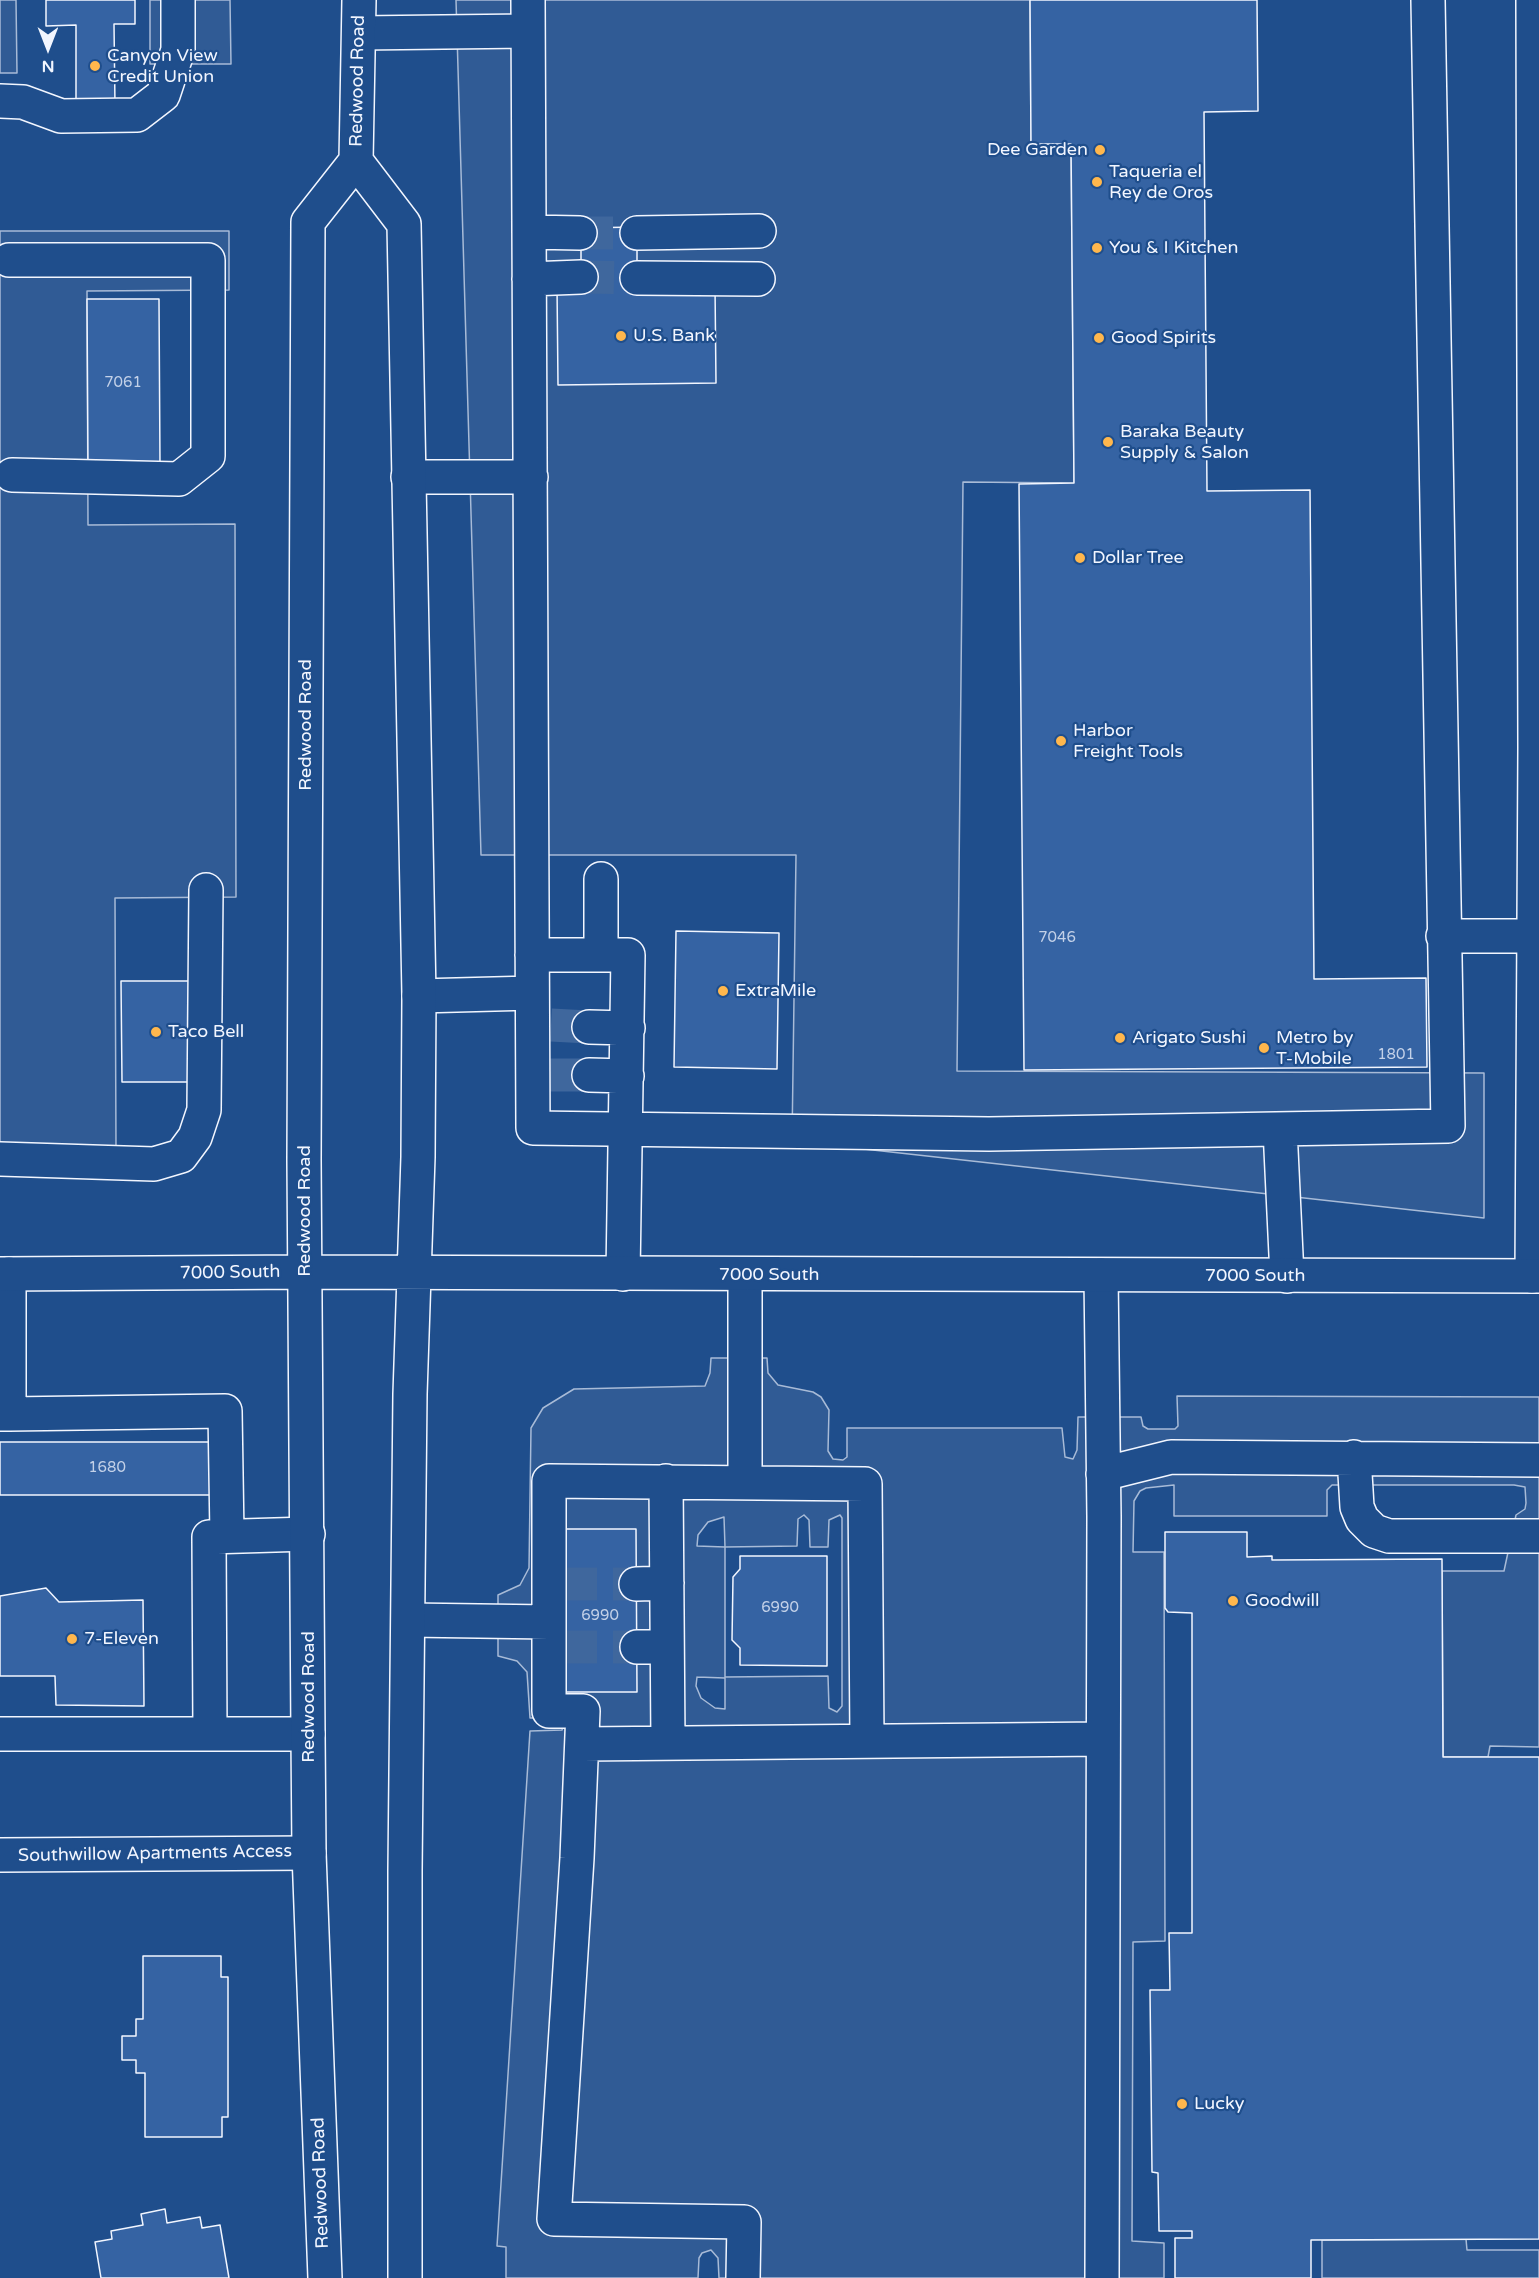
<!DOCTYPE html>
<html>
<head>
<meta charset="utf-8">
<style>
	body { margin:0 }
	#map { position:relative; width:1539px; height:2278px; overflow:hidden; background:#1f4e8c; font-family:"Varela Round",sans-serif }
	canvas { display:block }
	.north { position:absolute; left:18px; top:18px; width:60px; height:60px; -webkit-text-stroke:4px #1f4e8c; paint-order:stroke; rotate:180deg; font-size:16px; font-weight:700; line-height:24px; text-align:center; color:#f2f6ff }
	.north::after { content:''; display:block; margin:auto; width:21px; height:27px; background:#f2f6ff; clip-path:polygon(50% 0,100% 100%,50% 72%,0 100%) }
</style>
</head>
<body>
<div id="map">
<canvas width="1539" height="2278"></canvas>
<div class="north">N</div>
</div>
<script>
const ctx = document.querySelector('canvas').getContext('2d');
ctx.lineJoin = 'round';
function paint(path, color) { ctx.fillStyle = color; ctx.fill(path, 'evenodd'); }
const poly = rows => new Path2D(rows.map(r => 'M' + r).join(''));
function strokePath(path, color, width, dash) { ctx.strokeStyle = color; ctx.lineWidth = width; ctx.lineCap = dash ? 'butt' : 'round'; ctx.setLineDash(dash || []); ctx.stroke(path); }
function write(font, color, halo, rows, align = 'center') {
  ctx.font = font + ' "Varela Round",sans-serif'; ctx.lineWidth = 4.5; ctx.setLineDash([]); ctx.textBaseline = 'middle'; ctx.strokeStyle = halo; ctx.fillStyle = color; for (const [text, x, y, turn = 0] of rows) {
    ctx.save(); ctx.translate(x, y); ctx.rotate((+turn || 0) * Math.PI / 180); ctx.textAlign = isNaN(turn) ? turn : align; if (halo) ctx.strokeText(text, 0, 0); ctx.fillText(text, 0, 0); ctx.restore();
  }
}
const built = poly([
	[0,0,16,0,17,73,0,73,0,0],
	[150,0,230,0,231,64,150,64,150,0],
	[456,0,1030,0,1031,144,1071,144,1074,483,963,482,957,1071,1484,1073,1484,1218,792,1141,796,855,481,855,456,0],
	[0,231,229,231,229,290,87,291,88,525,235,524,236,897,115,898,116,1149,0,1149,0,231],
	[711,1358,767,1358,768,1373,778,1385,813,1392,821,1397,829,1410,828,1451,833,1459,843,1460,847,1457,847,1428,1062,1428,1065,1457,1073,1459,1077,1450,1078,1417,1141,1417,1143,1426,1148,1429,1175,1429,1178,1426,1177,1396,1539,1397,1539,1747,1490,1746,1488,1757,1443,1757,1442,1571,1504,1571,1516,1515,1525,1509,1526,1503,1525,1487,1514,1485,1332,1485,1327,1490,1327,1516,1174,1516,1174,1485,1146,1488,1140,1491,1134,1501,1133,1552,1164,1552,1165,1941,1133,1942,1132,2241,1164,2243,1164,2278,719,2278,718,2258,711,2250,702,2253,699,2258,698,2278,506,2278,506,2247,497,2246,530,1731,562,1730,563,1727,555,1718,530,1718,527,1672,517,1661,498,1656,498,1595,520,1585,529,1568,531,1428,543,1408,574,1389,705,1386,710,1373,711,1358],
	[804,1515,809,1520,810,1547,828,1547,829,1520,840,1515,842,1518,842,1706,837,1712,829,1708,828,1676,725,1677,725,1547,697,1546,698,1535,708,1522,724,1517,725,1547,797,1546,798,1519,804,1515],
	[697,1677,725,1678,725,1709,715,1708,701,1698,696,1686,697,1677],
	[1466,2239,1467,2250,1539,2250,1539,2278,1322,2278,1322,2240,1466,2239]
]);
const building = poly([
	[46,0,135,0,135,24,114,24,115,106,76,106,76,25,46,26,46,0],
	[1030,0,1257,0,1258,111,1204,112,1207,491,1310,490,1314,979,1426,978,1427,1067,1024,1070,1019,484,1074,483,1071,144,1031,144,1030,0],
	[637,227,637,278,715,286,716,383,558,385,557,286,581,286,581,228,637,227],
	[87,299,159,299,160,466,88,466,87,299],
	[676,931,779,933,777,1069,674,1067,676,931],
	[121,981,190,981,191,1082,122,1082,121,981],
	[0,1442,215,1442,215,1495,0,1495,0,1442],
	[564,1529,636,1529,637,1692,564,1692,564,1529],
	[1165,1532,1247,1532,1247,1557,1272,1556,1272,1560,1442,1559,1443,1757,1539,1757,1539,2239,1311,2240,1311,2278,1175,2278,1175,2238,1192,2238,1192,2231,1159,2231,1158,2173,1152,2172,1150,1990,1170,1990,1169,1933,1192,1933,1192,1613,1168,1612,1165,1608,1165,1532],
	[740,1556,827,1556,827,1666,740,1665,740,1648,732,1640,733,1577,740,1569,740,1556],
	[46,1588,59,1602,143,1600,144,1706,56,1705,55,1676,0,1676,0,1596,46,1588],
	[143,1956,221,1956,221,1977,228,1977,228,2117,222,2117,222,2137,145,2137,145,2073,136,2073,136,2060,122,2060,122,2036,136,2036,136,2019,143,2019,143,1956],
	[165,2209,167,2223,200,2217,202,2228,220,2225,229,2278,101,2278,95,2242,112,2239,111,2231,143,2225,141,2214,165,2209]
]);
const minorTunnel = poly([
	[580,233,637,233],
	[581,277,637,278],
	[551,1025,589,1027],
	[550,1075,589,1075],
	[564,1584,636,1584],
	[564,1647,637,1647]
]);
const minor = poly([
	[528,0,533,1128,989,1134,1448,1126,1428,0],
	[359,33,528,31],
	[0,101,23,102,61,116,137,115,163,95,178,50,178,0],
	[529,232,580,233],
	[637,233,759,231],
	[9,260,208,260,208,456,179,479,12,475],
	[637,278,758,279],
	[529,279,581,277],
	[408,477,531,477],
	[601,879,601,955],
	[1443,936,1534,936],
	[532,955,628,955,623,1274],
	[419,996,532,993],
	[589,1027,628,1028],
	[589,1075,627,1076],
	[1280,1129,1287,1276],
	[0,1159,154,1164,181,1156,195,1137,204,1110,206,890],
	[745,1275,745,1481],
	[1101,1275,1104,1517,1102,2278],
	[1532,1276,1535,747,1533,0],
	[0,1414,9,1414,9,1274],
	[9,1414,225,1411,227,1536],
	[1354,1457,1357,1507,1362,1519,1374,1531,1389,1536,1539,1536],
	[1103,1474,1171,1457,1539,1460],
	[666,1481,668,1743],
	[636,1584,667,1583],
	[409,1620,549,1622],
	[637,1647,667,1647],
	[0,1734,308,1734],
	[210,1734,209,1537,308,1534],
	[583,1744,1103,1739],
	[0,1855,309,1853],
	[743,2278,744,2222,554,2219,577,1858,583,1711,549,1711,549,1481,865,1484,867,1740]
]);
const major = poly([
	[356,161,404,224,419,996,418,1157,410,1394,405,1870,405,2278],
	[0,1274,305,1272,1539,1276],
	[325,2278,309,1853,308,1734,304,1159,308,222,356,161,359,0]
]);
const markers = [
	[95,66,6,"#ffb74d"],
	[1100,150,6,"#ffb74d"],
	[1097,182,6,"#ffb74d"],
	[1097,248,6,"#ffb74d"],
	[621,336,6,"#ffb74d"],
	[1099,338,6,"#ffb74d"],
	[1108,442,6,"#ffb74d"],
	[1080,558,6,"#ffb74d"],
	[1061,741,6,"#ffb74d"],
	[723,991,6,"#ffb74d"],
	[156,1032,6,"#ffb74d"],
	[1120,1038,6,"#ffb74d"],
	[1264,1048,6,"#ffb74d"],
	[1233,1601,6,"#ffb74d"],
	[72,1639,6,"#ffb74d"],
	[1182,2104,6,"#ffb74d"]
];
const numberNames = [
	["7061",123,383],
	["7046",1057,938],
	["1801",1396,1055],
	["1680",107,1468],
	["6990",780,1608],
	["6990",600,1616]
];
const poiNames = [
	["Canyon View",107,56],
	["Credit Union",107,77],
	["Dee Garden",1088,150,"right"],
	["Taqueria el",1109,172],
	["Rey de Oros",1109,193],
	["You & I Kitchen",1109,248],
	["U.S. Bank",633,336],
	["Good Spirits",1111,338],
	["Baraka Beauty",1120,432],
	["Supply & Salon",1120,453],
	["Dollar Tree",1092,558],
	["Harbor",1073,731],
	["Freight Tools",1073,752],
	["ExtraMile",735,991],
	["Taco Bell",168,1032],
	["Arigato Sushi",1132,1038],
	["Metro by",1276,1038],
	["T-Mobile",1276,1059],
	["Goodwill",1245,1601],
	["7-Eleven",84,1639],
	["Lucky",1194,2104]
];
const streetNames = [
	["Redwood Road",358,81,-89],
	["Redwood Road",306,725,-90],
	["Redwood Road",305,1211,-90],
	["7000 South",230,1273,-1],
	["7000 South",769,1275],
	["7000 South",1255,1276],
	["Redwood Road",309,1697,-90],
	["Southwillow Apartments Access",155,1854,-1],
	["Redwood Road",321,2183,-92]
];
paint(built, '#305b95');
strokePath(built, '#a8bbd7', 1.5);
paint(building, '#3563a3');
strokePath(building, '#f2f6ff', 1.5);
strokePath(minorTunnel, '#3f679d', 33, [33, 16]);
strokePath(minor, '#f2f6ff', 36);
strokePath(major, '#f2f6ff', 36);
strokePath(minor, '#1f4e8c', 33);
strokePath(major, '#1f4e8c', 33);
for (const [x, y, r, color] of markers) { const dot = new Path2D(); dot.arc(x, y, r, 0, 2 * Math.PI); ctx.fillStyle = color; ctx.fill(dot); strokePath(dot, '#1f4e8c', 2); }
write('15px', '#c3d1e8', null, numberNames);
write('18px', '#f2f6ff', '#1f4e8c', poiNames, 'left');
write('18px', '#f2f6ff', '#1f4e8c', streetNames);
</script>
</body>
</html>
